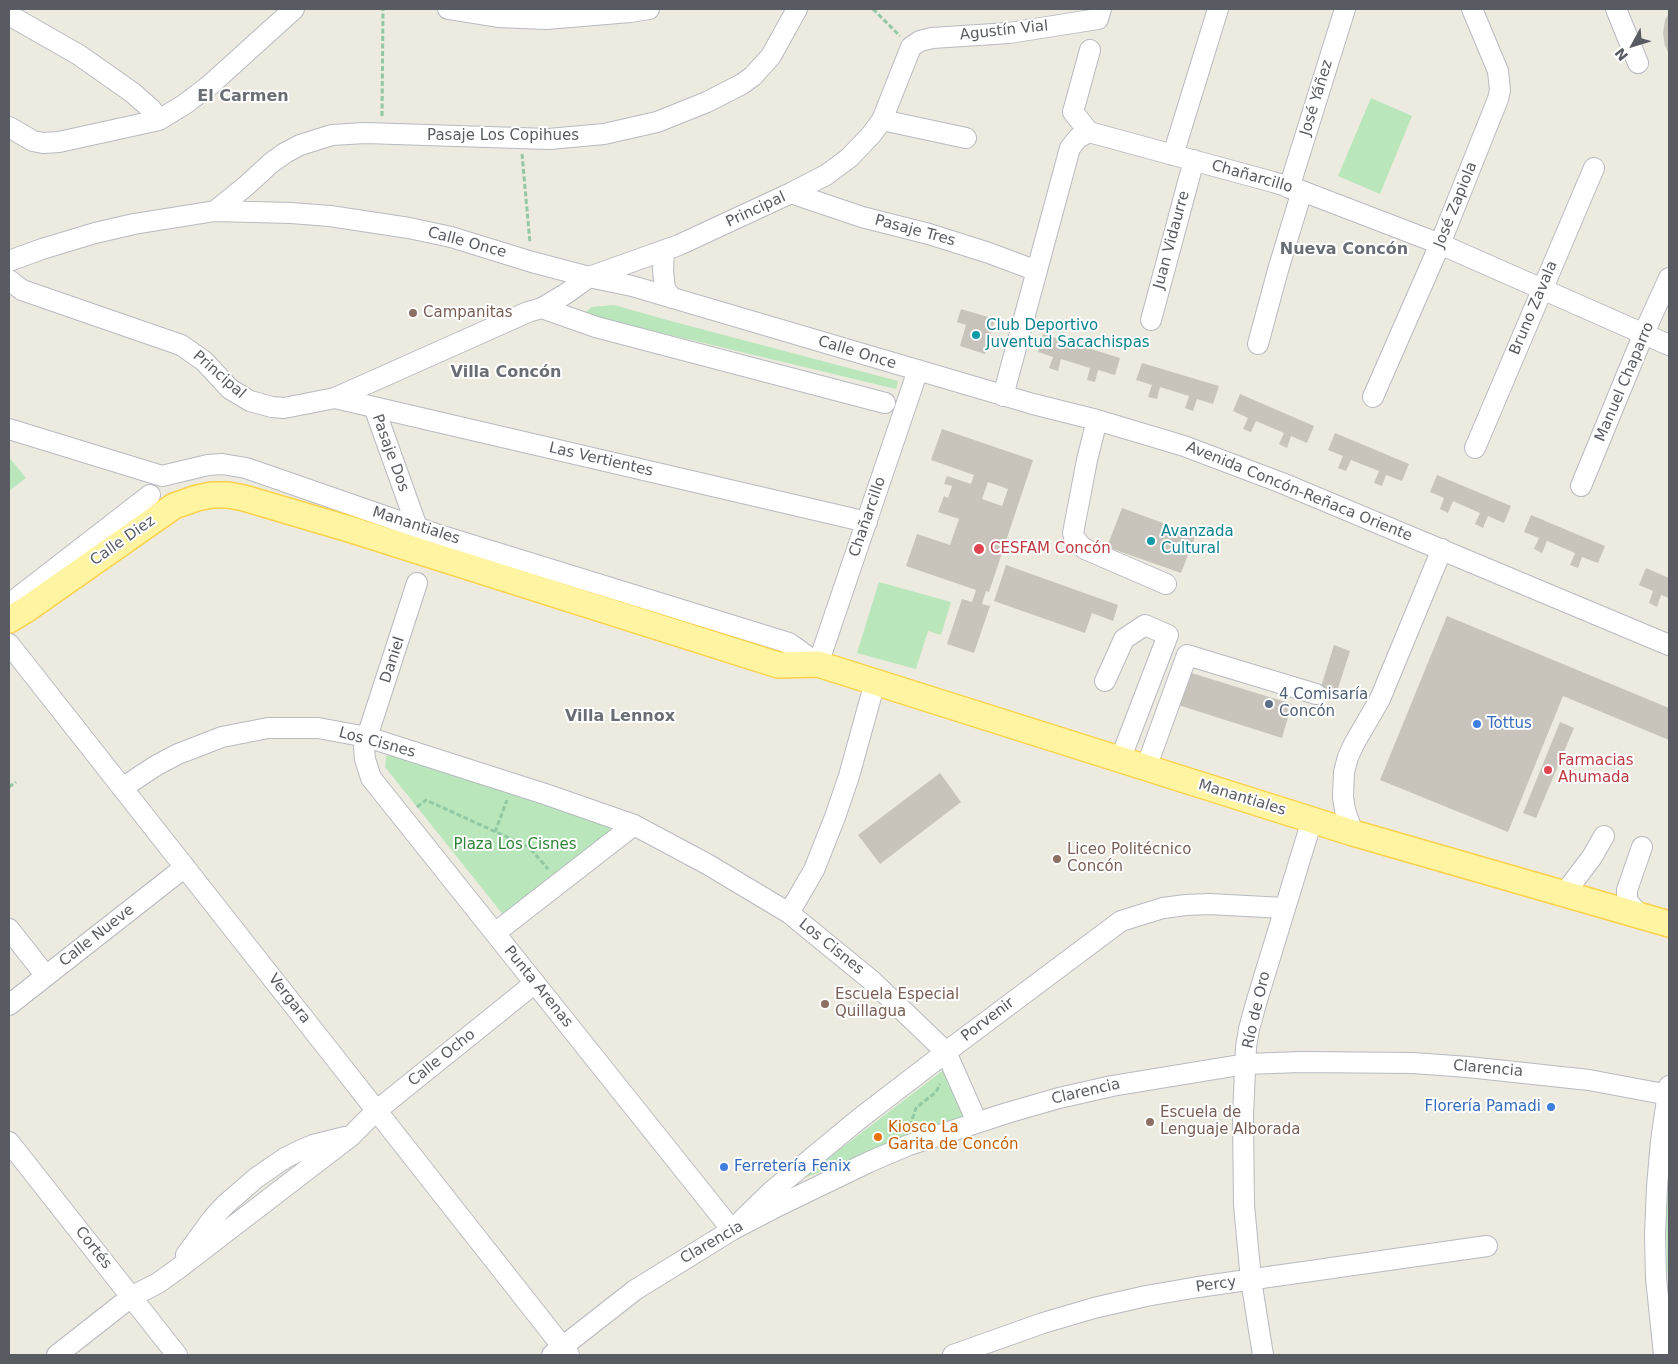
<!DOCTYPE html>
<html>
<head>
<meta charset="utf-8">
<style>
	body { margin:0 }
	#map { position:relative; width:1678px; height:1364px; overflow:hidden; background:#edeadf; font-family:"DejaVu Sans",sans-serif }
	canvas { display:block }
	.frame { position:absolute; inset:0; border:10px solid #585c62; pointer-events:none }
	.north { position:absolute; left:1608px; top:20px; width:50px; height:50px; -webkit-text-stroke:4px #fff; paint-order:stroke; rotate:231deg; font-size:14px; font-weight:700; line-height:20px; text-align:center; color:#585c62 }
	.north::after { content:''; display:block; margin:auto; width:18px; height:22px; background:#585c62; clip-path:polygon(50% 0,100% 100%,50% 72%,0 100%) }
</style>
</head>
<body>
<div id="map">
<canvas width="1678" height="1364"></canvas>
<div class="frame"></div>
<div class="north">N</div>
</div>
<script>
const ctx = document.querySelector('canvas').getContext('2d');
ctx.lineJoin = 'round';
function paint(path, color) { ctx.fillStyle = color; ctx.fill(path, 'evenodd'); }
const poly = rows => new Path2D(rows.map(r => 'M' + r).join(''));
function strokePath(path, color, width, dash) { ctx.strokeStyle = color; ctx.lineWidth = width; ctx.lineCap = dash ? 'butt' : 'round'; ctx.setLineDash(dash || []); ctx.stroke(path); }
function write(font, color, halo, rows, align = 'center') {
  ctx.font = font + ' "DejaVu Sans",sans-serif'; ctx.lineWidth = 4; ctx.setLineDash([]); ctx.textBaseline = 'middle'; ctx.strokeStyle = halo; ctx.fillStyle = color; for (const [text, x, y, turn = 0] of rows) {
    ctx.save(); ctx.translate(x, y); ctx.rotate((+turn || 0) * Math.PI / 180); ctx.textAlign = isNaN(turn) ? turn : align; if (halo) ctx.strokeText(text, 0, 0); ctx.fillText(text, 0, 0); ctx.restore();
  }
}
const green = poly([
	[1371,98,1412,116,1380,194,1338,176],
	[614,305,667,320,898,381,896,389,583,314,592,307],
	[9,457,26,478,9,491],
	[879,582,951,602,941,635,928,631,916,669,857,653],
	[393,750,608,821,611,838,505,917,385,767,386,757],
	[943,1070,966,1120,801,1179,941,1072],
	[1669,1135,1669,1287,1667,1267,1665,1164]
]);
const building = poly([
	[1669,13,1669,54,1665,46,1663,33,1665,20],
	[961,309,995,319,985,354,960,346,966,325,957,322],
	[1043,334,1120,358,1115,375,1098,370,1095,382,1087,380,1090,368,1061,359,1058,371,1049,368,1053,357,1038,352],
	[1142,363,1219,386,1213,404,1197,399,1193,411,1185,408,1189,396,1160,387,1157,399,1148,397,1152,385,1136,380],
	[1240,394,1314,426,1307,443,1291,436,1287,448,1279,444,1284,433,1256,421,1251,432,1243,429,1248,418,1233,411],
	[942,429,1033,460,989,592,986,591,982,604,990,606,974,653,947,644,962,599,972,602,976,590,906,566,917,534,950,545,959,519,938,512,944,496,948,498,952,486,944,484,947,476,971,484,974,475,931,460],
	[988,482,1008,489,1002,506,982,499],
	[1335,433,1409,464,1402,481,1386,475,1382,486,1374,483,1379,471,1351,460,1346,471,1338,468,1343,456,1328,450],
	[1437,475,1511,506,1504,523,1488,516,1483,528,1475,524,1480,513,1453,501,1448,513,1440,509,1444,498,1430,492],
	[1122,508,1196,535,1181,573,1107,547],
	[1531,515,1605,546,1598,563,1582,557,1578,568,1570,565,1575,553,1547,541,1542,553,1534,549,1539,538,1524,532],
	[1006,565,1118,605,1113,621,1092,613,1085,633,994,601],
	[1646,568,1669,578,1669,598,1661,595,1657,607,1649,603,1653,591,1639,585],
	[1447,616,1669,708,1669,740,1563,696,1508,832,1380,780],
	[1334,645,1350,651,1335,698,1319,693],
	[1185,671,1292,704,1282,738,1175,704],
	[1560,722,1574,728,1536,818,1523,813],
	[940,773,961,802,880,864,858,835]
]);
const path = poly([
	[873,9,900,36],
	[382,116,383,9],
	[522,154,530,243],
	[9,787,16,782],
	[417,807,426,800,529,847,548,869],
	[495,832,507,800],
	[910,1126,916,1108,936,1092,940,1084]
]);
const minor = poly([
	[448,9,498,17,546,19,630,12,649,9],
	[1616,9,1638,63],
	[9,15,79,55,133,93,151,109,159,120],
	[882,120,966,138],
	[9,127,33,141,43,143,59,142,159,120,185,104,210,85,294,9],
	[1089,132,1073,112,1090,50],
	[1173,155,1218,9],
	[1289,188,1345,9],
	[791,193,862,217,929,234,989,253,1037,271],
	[215,211,246,186,271,163,285,153,300,145,332,135,365,133,549,139,604,134,657,122,707,102,742,84,753,76,771,56,797,9],
	[664,250,663,271,665,289,672,298],
	[9,261,42,249,95,233,134,224,215,211,291,213,330,216,409,228,451,237,532,262,589,277,632,286,1033,404,1097,420,1184,446,1282,483,1669,645],
	[9,280,22,290,181,345,204,361,230,389,250,401,272,407,284,408,335,398,528,312,542,308,567,293,589,277,679,245,791,193,826,175,849,158,871,135,882,120,911,47,920,41,932,38,1009,33,1098,19,1101,9],
	[542,308,596,327,885,403],
	[1151,320,1194,160],
	[1258,344,1278,270,1302,191],
	[1003,396,1070,148,1078,138,1089,132,1273,182,1302,191,1440,244,1669,345],
	[1373,397,1440,244,1498,99,1500,90,1498,71,1472,9],
	[335,398,867,522],
	[374,407,417,527],
	[1097,420,1087,460,1073,533,1074,537,1080,545,1085,549,1166,584],
	[9,429,162,476,208,465,222,464,246,468,436,534,789,643,818,664,918,370],
	[1475,448,1594,168],
	[1581,486,1644,333,1669,278],
	[417,583,367,737,364,748,365,759,371,778,732,1230,772,1191,859,1119,958,1043,1121,921,1163,908,1186,905,1209,904,1284,908],
	[15,617,12,602,150,495],
	[9,644,569,1355],
	[1105,681,1124,639,1145,625,1168,635,1120,760],
	[1146,768,1187,655,1316,694],
	[122,788,157,765,178,754,222,737,268,728,318,728,367,737,545,794,634,825,707,864,789,913,871,980,946,1052,977,1122],
	[1353,833,1345,810,1343,797,1344,772,1348,757,1354,744,1380,699,1442,549],
	[1564,894,1592,857,1604,836],
	[789,913,814,870,835,817,849,776,875,682],
	[1640,915,1627,901,1627,890,1642,847],
	[9,929,46,976],
	[495,933,634,825],
	[9,1005,185,867],
	[9,1142,177,1355],
	[186,1255,213,1218,226,1204,256,1178,285,1158,299,1151,313,1145,345,1137],
	[57,1355,131,1297,158,1283,179,1268,351,1136,376,1111,535,983],
	[552,1355,635,1290,732,1230,780,1205,869,1162,909,1145,1007,1113,1059,1098,1112,1086,1197,1072,1246,1064,1301,1062,1413,1063,1468,1067,1589,1080,1669,1095],
	[953,1355,1043,1323,1094,1308,1146,1296,1198,1287,1487,1246],
	[1263,1355,1251,1280,1244,1205,1243,1116,1246,1047,1249,1029,1257,1000,1312,820],
	[1664,1355,1656,1278,1655,1234,1657,1187,1661,1141,1669,1086]
]);
const major = poly([
	[9,620,27,609,174,506,197,498,212,495,228,495,244,498,349,529,778,665,818,664,1353,833,1669,924]
]);
const markers = [
	[413,313,5,"#8d6e63"],
	[976,335,5,"#0f9aa8"],
	[1151,541,5,"#0f9aa8"],
	[979,549,6,"#e0444e"],
	[1269,704,5,"#5c6f8a"],
	[1477,724,5,"#3f7fe0"],
	[1548,770,5,"#e0444e"],
	[1057,859,5,"#8d6e63"],
	[825,1004,5,"#8d6e63"],
	[1551,1107,5,"#3f7fe0"],
	[1150,1122,5,"#8d6e63"],
	[878,1137,5,"#e8710a"],
	[724,1167,5,"#3f7fe0"]
];
const streetNames = [
	["Agustín Vial",1004,31,-6],
	["José Yáñez",1317,98,-73],
	["Pasaje Los Copihues",503,136],
	["Chañarcillo",1252,177,16],
	["José Zapiola",1456,205,-68],
	["Principal",756,210,-25],
	["Pasaje Tres",915,231,15],
	["Juan Vidaurre",1172,240,-75],
	["Calle Once",467,243,15],
	["Bruno Zavala",1534,308,-67],
	["Calle Once",857,353,17],
	["Principal",219,375,41],
	["Manuel Chaparro",1625,382,-67],
	["Pasaje Dos",390,453,70],
	["Las Vertientes",601,460,13],
	["Avenida Concón-Reñaca Oriente",1299,492,22],
	["Chañarcillo",868,517,-71],
	["Manantiales",416,526,18],
	["Calle Diez",123,541,-35],
	["Daniel",393,660,-72],
	["Los Cisnes",377,743,15],
	["Manantiales",1242,798,17],
	["Calle Nueve",97,936,-38],
	["Los Cisnes",831,947,39],
	["Punta Arenas",538,987,51],
	["Vergara",289,999,52],
	["Río de Oro",1257,1010,-77],
	["Porvenir",988,1020,-37],
	["Calle Ocho",442,1058,-39],
	["Clarencia",1488,1069,5],
	["Clarencia",1086,1092,-13],
	["Clarencia",712,1243,-30],
	["Cortés",93,1248,52],
	["Percy",1216,1285,-8]
];
const educationNames = [
	["Campanitas",423,313],
	["Liceo Politécnico",1067,850],
	["Concón",1067,867],
	["Escuela Especial",835,995],
	["Quillagua",835,1012],
	["Escuela de",1160,1113],
	["Lenguaje Alborada",1160,1130]
];
const cultureNames = [
	["Club Deportivo",986,326],
	["Juventud Sacachispas",986,343],
	["Avanzada",1161,532],
	["Cultural",1161,549]
];
const healthNames = [
	["CESFAM Concón",990,549],
	["Farmacias",1558,761],
	["Ahumada",1558,778]
];
const serviceNames = [
	["4 Comisaría",1279,695],
	["Concón",1279,712]
];
const shopNames = [
	["Tottus",1487,724],
	["Florería Pamadi",1541,1107,"right"],
	["Ferretería Fenix",734,1167]
];
const parkNames = [
	["Plaza Los Cisnes",515,845]
];
const foodNames = [
	["Kiosco La",888,1128],
	["Garita de Concón",888,1145]
];
const neighbourhoodNames = [
	["El Carmen",243,97],
	["Nueva Concón",1344,250],
	["Villa Concón",506,373],
	["Villa Lennox",620,717]
];
paint(green, '#b9e7bb');
paint(building, '#c8c4bc');
strokePath(minor, '#b7bac0', 22);
strokePath(major, '#fbd24a', 28);
strokePath(path, '#92c8a3', 3, [5, 2.5]);
strokePath(minor, '#fff', 20);
strokePath(major, '#fff4a2', 25);
for (const [x, y, r, color] of markers) { const dot = new Path2D(); dot.arc(x, y, r, 0, 2 * Math.PI); ctx.fillStyle = color; ctx.fill(dot); strokePath(dot, '#fff', 2); }
write('15px', '#585c62', '#fff', streetNames);
write('15px', '#785e54', '#fff', educationNames, 'left');
write('15px', '#0d838f', '#fff', cultureNames, 'left');
write('15px', '#be3a42', '#fff', healthNames, 'left');
write('15px', '#4e5e75', '#fff', serviceNames, 'left');
write('15px', '#366cbe', '#fff', shopNames, 'left');
write('15px', '#2e8436', '#fff', parkNames);
write('15px', '#c56008', '#fff', foodNames, 'left');
write('bold 16px', '#696e74', '#fff', neighbourhoodNames);
</script>
</body>
</html>
